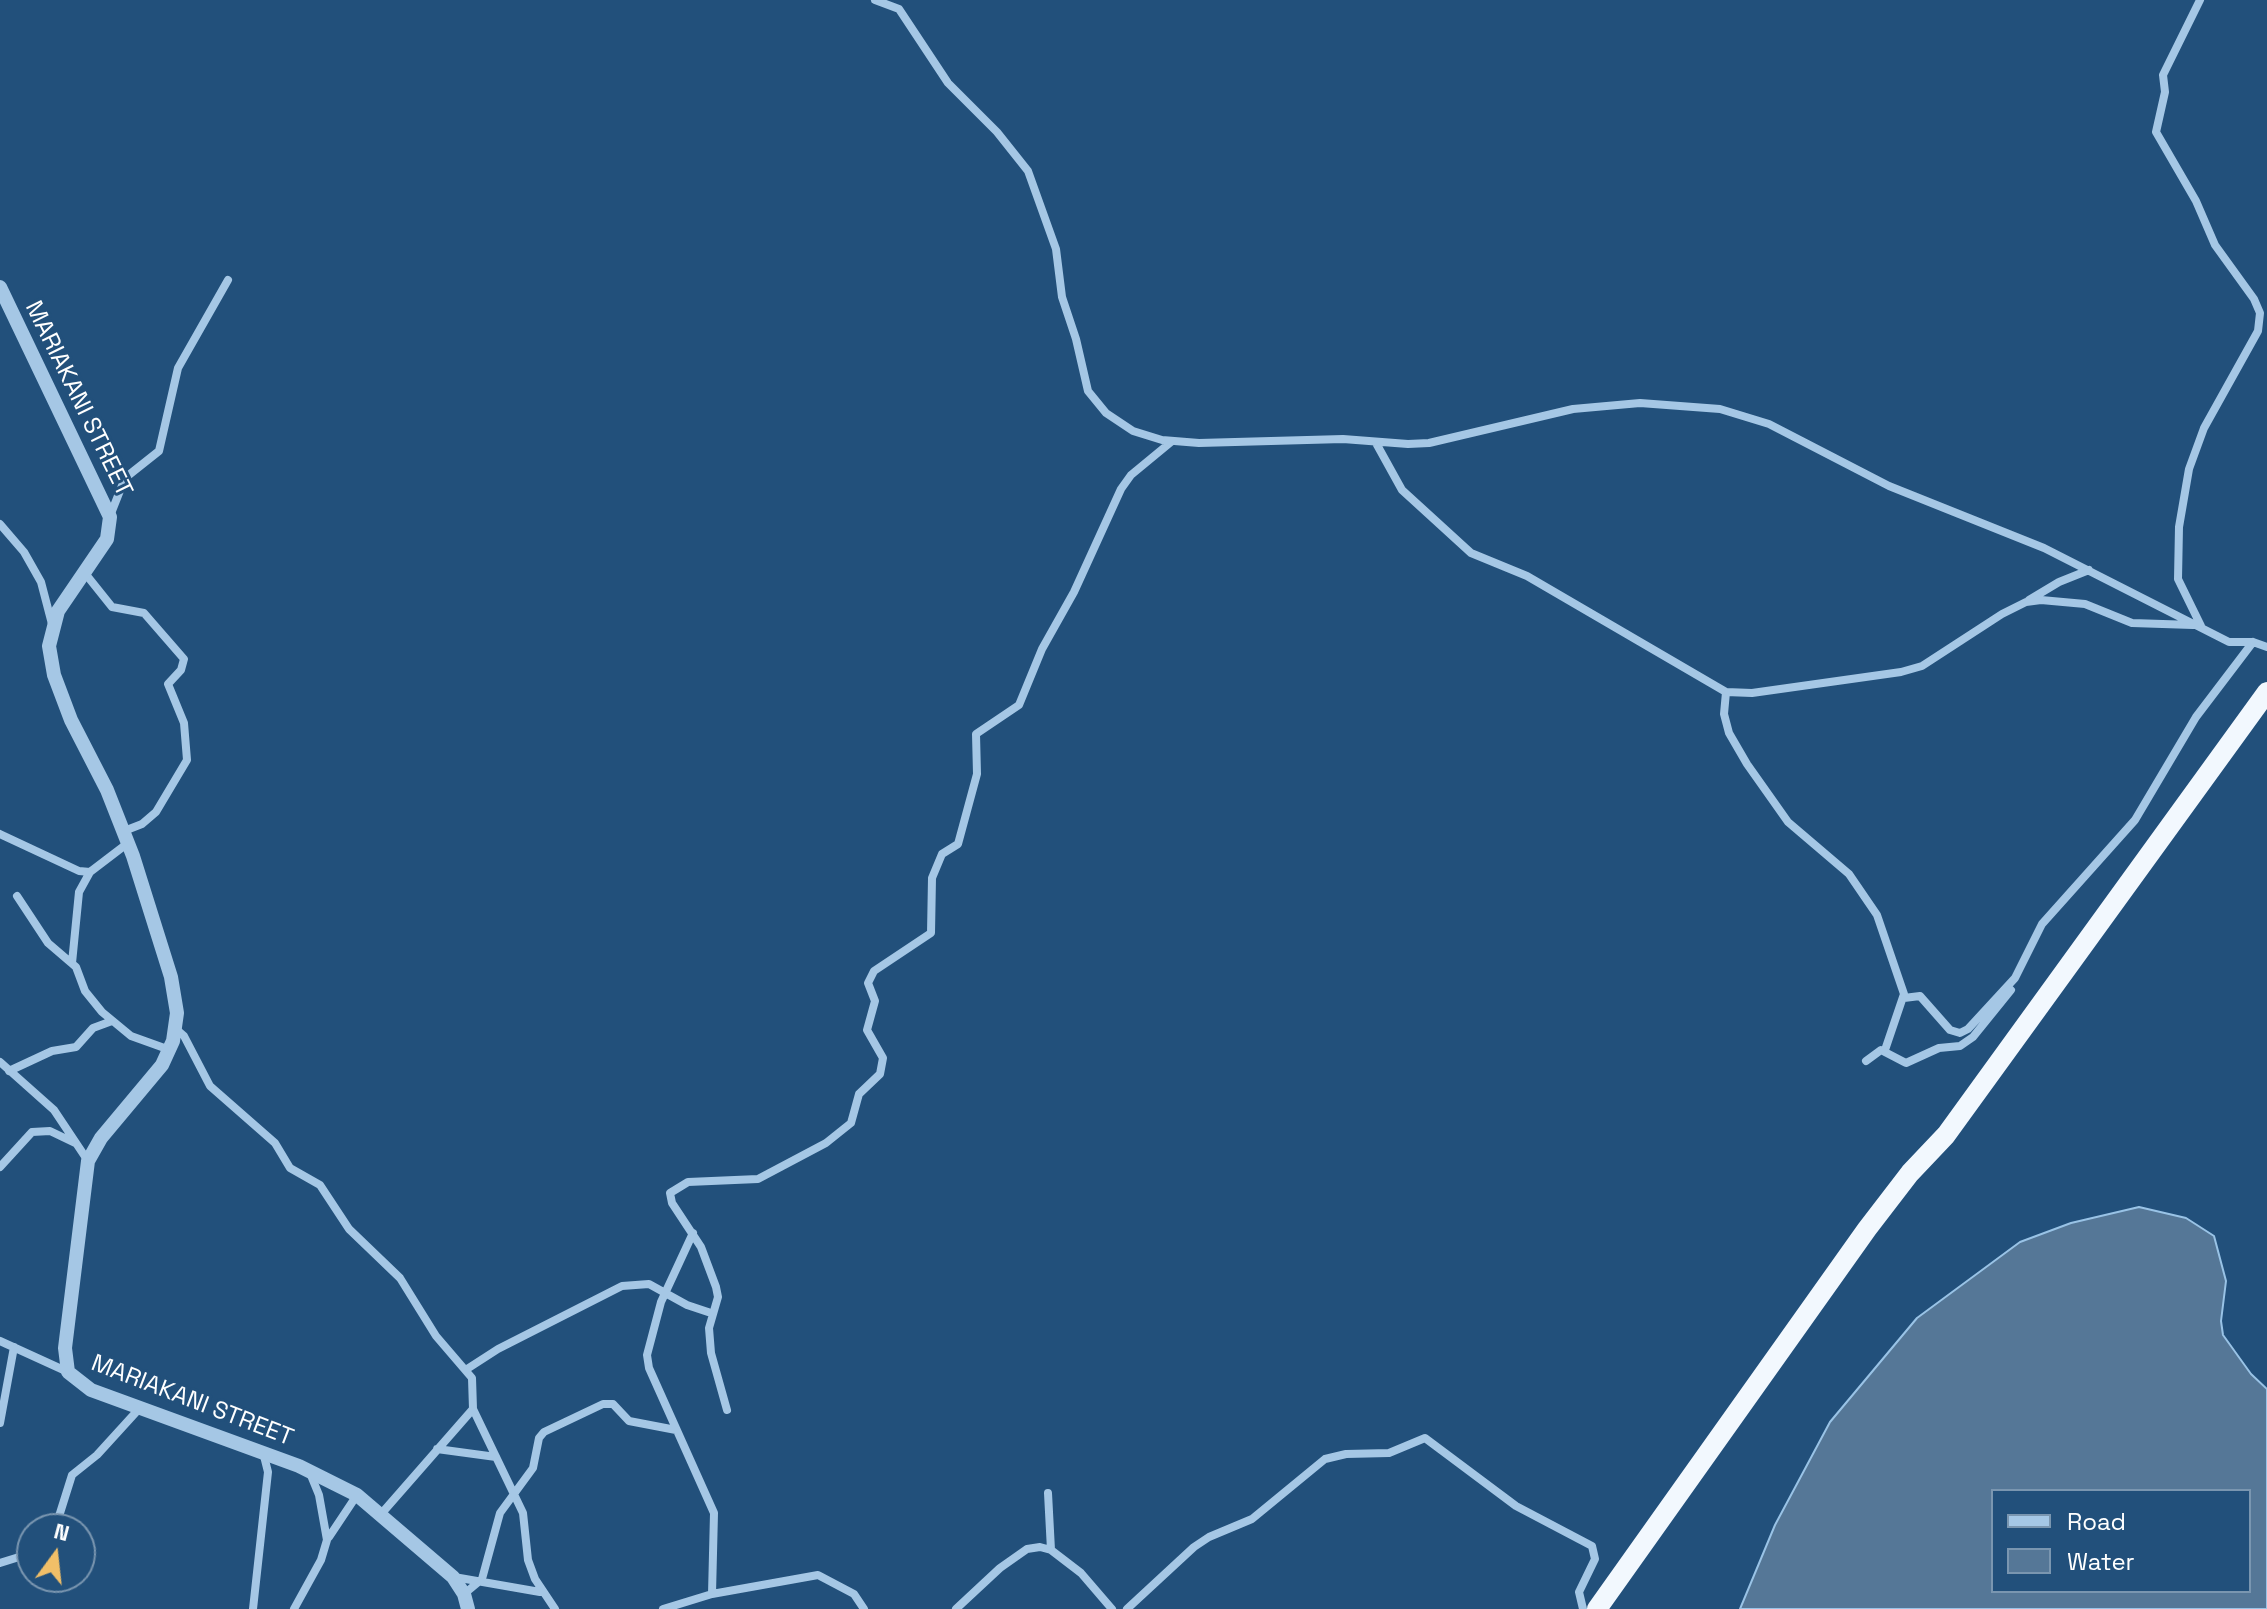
<!DOCTYPE html>
<html>
<head>
<meta charset="utf-8">
<style>
	body { margin:0 }
	#map { position:relative; width:2267px; height:1609px; overflow:hidden; background:#22507b; font-family:"Space Grotesk",sans-serif }
	canvas { display:block }
	.legend { position:absolute; left:1991px; top:1489px; width:260px; height:104px; box-sizing:border-box; background:#22507b; border:2px solid #7a96b0; margin:0; padding:10px 14px; list-style:none; font-size:24px; color:#fff }
	.legend li { display:flex; align-items:center; gap:16px; height:40px }
	.legend b { width:40px; border:2px solid #7a96b0 }
	.north { position:absolute; left:16px; top:1513px; width:80px; height:80px; box-sizing:border-box; background:#22507b; border:2px solid #7a96b0; border-radius:50%; rotate:15deg; font-size:22px; font-weight:700; line-height:32px; text-align:center; color:#fff }
	.north::after { content:''; display:block; margin:auto; width:28px; height:36px; background:#f1bf68; clip-path:polygon(50% 0,100% 100%,50% 72%,0 100%) }
</style>
</head>
<body>
<div id="map">
<canvas width="2267" height="1609"></canvas>
<ul class="legend">
<li><b style="height:10px;background:#a5c7e5"></b>Road</li>
<li><b style="height:22px;background:#557797"></b>Water</li>
</ul>
<div class="north">N</div>
</div>
<script>
const ctx = document.querySelector('canvas').getContext('2d');
ctx.lineJoin = 'round';
function paint(path, color) { ctx.fillStyle = color; ctx.fill(path, 'evenodd'); }
const poly = rows => new Path2D(rows.map(r => 'M' + r).join(''));
function strokePath(path, color, width, dash) { ctx.strokeStyle = color; ctx.lineWidth = width; ctx.lineCap = dash ? 'butt' : 'round'; ctx.setLineDash(dash || []); ctx.stroke(path); }
function write(font, color, halo, rows, align = 'center') {
  ctx.font = font + ' "Space Grotesk",sans-serif'; ctx.lineWidth = 6; ctx.setLineDash([]); ctx.textBaseline = 'middle'; ctx.strokeStyle = halo; ctx.fillStyle = color; for (const [text, x, y, turn = 0] of rows) {
    ctx.save(); ctx.translate(x, y); ctx.rotate((+turn || 0) * Math.PI / 180); ctx.textAlign = isNaN(turn) ? turn : align; if (halo) ctx.strokeText(text, 0, 0); ctx.fillText(text, 0, 0); ctx.restore();
  }
}
const water = poly([
	[2139,1207,2186,1218,2214,1236,2226,1281,2221,1321,2223,1335,2251,1374,2267,1389,2267,1609,1740,1609,1775,1525,1830,1422,1917,1318,2020,1242,2071,1223,2139,1207],
	[1993,1491,2249,1491,2249,1591,1993,1591,1993,1491]
]);
const minor = poly([
	[875,0,899,9,948,83,997,132,1028,171,1056,249,1062,297,1076,339,1088,391,1106,413,1133,431,1162,440,1199,443,1343,439,1408,444,1429,443,1573,409,1640,403,1720,409,1769,424,1889,486,2044,548,2229,642,2253,642,2267,647],
	[2200,0,2163,75,2165,92,2156,132,2196,201,2215,245,2254,299,2260,313,2258,331,2204,428,2189,469,2179,527,2178,579,2201,626],
	[1376,443,1402,490,1471,553,1527,576,1726,692,1752,693,1901,672,1922,666,2002,614,2026,602,2041,600,2085,604,2132,623,2193,625],
	[110,516,125,478,159,451,178,368,228,280],
	[0,524,24,552,41,582,52,624],
	[84,572,112,607,144,613,184,659,181,670,168,684,184,723,187,760,156,812,142,824,124,831],
	[2029,600,2059,582,2089,570],
	[1726,692,1724,714,1729,733,1747,764,1788,822,1849,874,1877,915,1904,994,1885,1050],
	[0,834,79,871,90,872],
	[17,896,48,943,76,967,85,991,102,1012,131,1036,170,1050],
	[72,963,79,892,90,872,128,843],
	[1904,998,1920,996,1950,1030,1960,1033,1968,1029,2015,978,2042,924,2135,820,2196,717,2253,642],
	[176,1029,184,1036,210,1086,275,1143,290,1168,320,1185,349,1229,400,1278,436,1336,472,1378,473,1409,382,1513],
	[1866,1061,1881,1050,1906,1063,1939,1048,1960,1046,1973,1037,2011,990],
	[0,1062,54,1110,88,1161],
	[9,1071,52,1051,76,1047,93,1028,112,1021],
	[0,1167,32,1132,50,1131,75,1143],
	[693,1233,661,1302,647,1355,649,1368,714,1513,712,1594],
	[0,1341,68,1372],
	[467,1369,498,1349,622,1286,649,1284,687,1305,711,1313],
	[473,1409,523,1513,528,1560,535,1579,555,1609],
	[727,1410,711,1353,709,1328,718,1297,716,1287,701,1247,672,1203,670,1193,688,1182,758,1179,826,1143,851,1123,859,1094,880,1074,883,1058,867,1030,875,1001,868,983,874,971,931,933,932,878,942,854,958,844,977,774,976,734,1019,705,1042,649,1074,592,1121,489,1131,475,1171,442],
	[0,1423,14,1347],
	[437,1449,496,1457],
	[1048,1493,1051,1550],
	[55,1529,72,1475,97,1455,138,1410],
	[329,1537,357,1495],
	[0,1563,32,1553],
	[454,1577,540,1592],
	[464,1594,482,1579,500,1513,533,1468,539,1438,544,1432,603,1404,613,1404,629,1421,676,1430],
	[253,1609,268,1472,264,1456],
	[294,1609,321,1560,327,1540,319,1495,310,1473],
	[663,1609,712,1594,818,1575,854,1594,864,1609],
	[956,1609,1000,1568,1027,1549,1040,1547,1051,1550,1081,1573,1112,1609],
	[1127,1609,1194,1547,1209,1537,1252,1519,1325,1459,1346,1454,1389,1453,1425,1438,1516,1506,1592,1546,1595,1559,1579,1592,1583,1609]
]);
const tertiary = poly([
	[0,287,110,517,107,539,58,611,49,646,54,675,71,720,107,790,133,856,171,977,177,1013,173,1041,162,1065,101,1138,88,1161,65,1348,68,1372,91,1390,299,1466,357,1495,453,1577,464,1594,468,1609]
]);
const trunk = poly([
	[1597,1609,1867,1229,1910,1173,1946,1135,2267,692]
]);
const streetNames = [
	["MARIAKANI STREET",78,399,64],
	["MARIAKANI STREET",192,1401,21]
];
paint(water, '#557797');
strokePath(water, '#99c3e6', 2);
strokePath(minor, '#a5c7e5', 8);
strokePath(tertiary, '#a5c7e5', 14);
strokePath(trunk, '#f2f8fe', 20);
write('24px', '#fff', '#22507b', streetNames);
</script>
</body>
</html>
